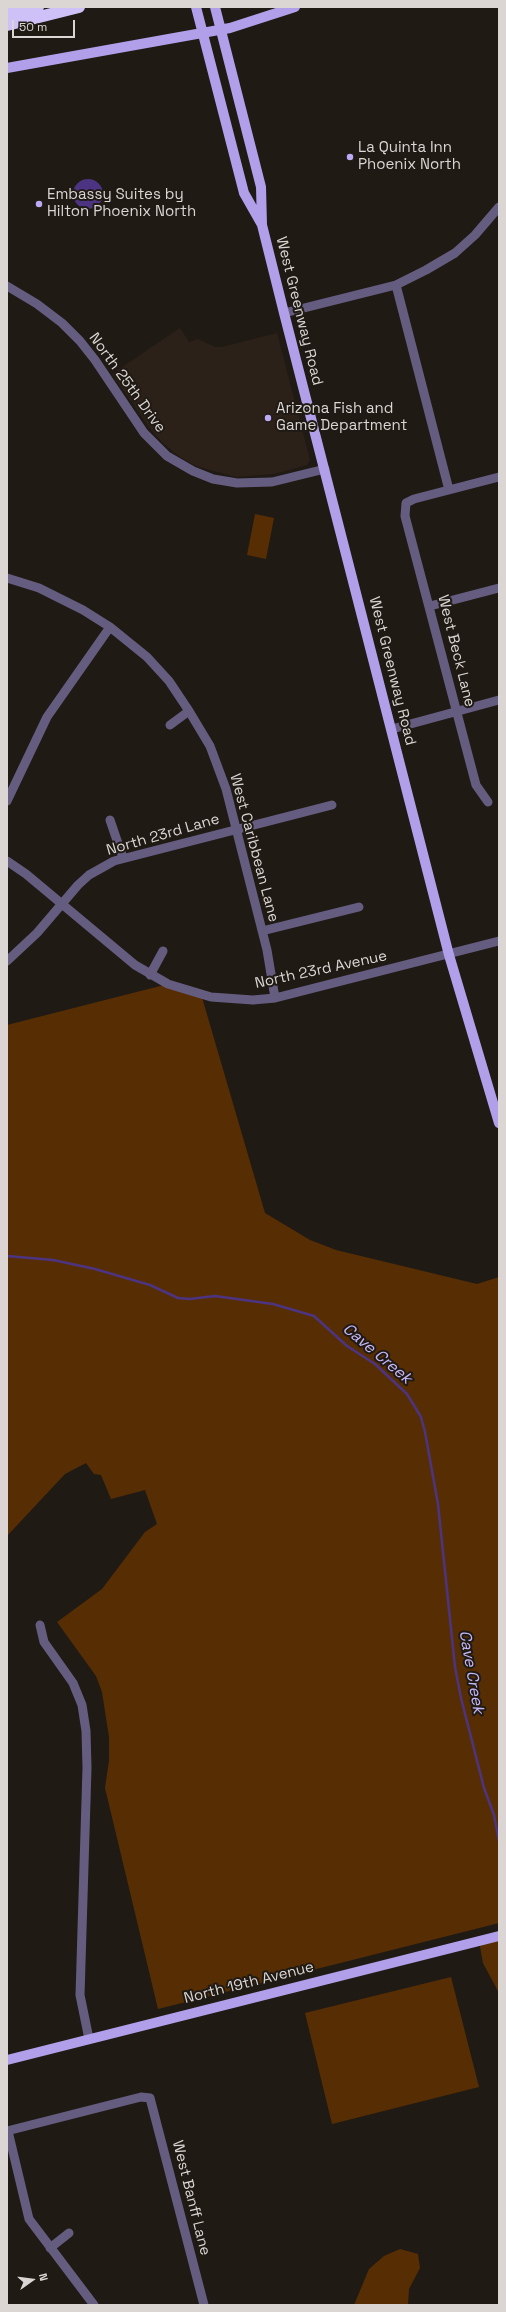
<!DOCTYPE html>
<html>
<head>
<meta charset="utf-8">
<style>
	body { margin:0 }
	#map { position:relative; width:506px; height:2312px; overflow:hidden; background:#201a15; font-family:"Space Grotesk",sans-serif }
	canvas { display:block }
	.frame { position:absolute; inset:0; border:8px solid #dbd6d3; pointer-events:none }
	.north { position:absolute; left:12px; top:2260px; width:40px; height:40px; -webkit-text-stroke:3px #201a15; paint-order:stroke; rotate:76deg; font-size:11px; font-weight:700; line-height:16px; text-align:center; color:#dbd6d3 }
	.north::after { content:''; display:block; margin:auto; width:14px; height:18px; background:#dbd6d3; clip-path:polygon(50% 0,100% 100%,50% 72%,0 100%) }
	.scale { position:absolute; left:12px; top:20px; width:63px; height:18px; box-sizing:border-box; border:2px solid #dbd6d3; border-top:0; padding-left:5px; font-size:12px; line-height:14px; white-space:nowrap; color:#dbd6d3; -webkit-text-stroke:3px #201a15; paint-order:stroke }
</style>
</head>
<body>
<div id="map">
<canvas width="506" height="2312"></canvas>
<div class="frame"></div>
<div class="north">N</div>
<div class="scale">50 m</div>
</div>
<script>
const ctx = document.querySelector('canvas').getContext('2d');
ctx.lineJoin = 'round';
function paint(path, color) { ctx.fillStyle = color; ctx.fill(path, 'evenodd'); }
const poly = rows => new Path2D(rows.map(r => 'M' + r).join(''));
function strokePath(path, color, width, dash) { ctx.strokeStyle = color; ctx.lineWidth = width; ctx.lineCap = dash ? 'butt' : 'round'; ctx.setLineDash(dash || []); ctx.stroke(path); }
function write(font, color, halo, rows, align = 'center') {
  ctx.font = font + ' "Space Grotesk",sans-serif'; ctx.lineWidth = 4; ctx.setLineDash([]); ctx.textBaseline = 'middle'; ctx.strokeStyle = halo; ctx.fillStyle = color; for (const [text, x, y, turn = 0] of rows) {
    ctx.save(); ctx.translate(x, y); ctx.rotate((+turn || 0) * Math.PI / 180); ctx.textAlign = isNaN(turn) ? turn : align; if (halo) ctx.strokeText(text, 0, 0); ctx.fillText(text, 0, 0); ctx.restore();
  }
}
const built = poly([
	[180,328,189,342,198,339,215,347,222,347,277,333,310,460,307,465,274,474,236,477,196,466,180,457,162,442,149,427,112,374]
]);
const green = poly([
	[255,514,274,518,266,559,247,555],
	[168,984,201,994,265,1213,310,1240,336,1250,477,1284,499,1277,499,1923,158,2009,105,1788,109,1761,109,1737,102,1692,96,1676,57,1622,102,1589,145,1532,157,1524,145,1490,111,1499,101,1475,94,1474,86,1463,65,1474,7,1536,7,1025],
	[499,1936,499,1993,483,1963,479,1941],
	[451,1977,479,2087,332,2124,305,2013],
	[400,2249,418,2254,420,2268,409,2289,408,2305,354,2305,369,2269,384,2256]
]);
const water = poly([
	'73 194a15 15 0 1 1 30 0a15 15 0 1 1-30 0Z'
]);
const stream = poly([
	[7,1256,53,1260,95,1269,150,1285,178,1298,190,1299,215,1296,273,1304,314,1316,347,1346,375,1364,407,1394,421,1417,425,1432,438,1504,455,1667,461,1698,484,1788,494,1815,499,1841]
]);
const minor = poly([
	[396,285,449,490],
	[7,286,37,304,62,323,80,341,95,360,144,433,167,456,193,471,213,479,237,483,272,482,325,469],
	[284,313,396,285,426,270,455,253,475,235,499,207],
	[7,578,39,588,83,610,110,627,147,657,169,681,189,711,210,746,226,789,267,950,275,998],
	[430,606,499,588],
	[170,725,189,711],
	[392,729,499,700],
	[7,801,47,717,110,627],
	[488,802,476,785,405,516,406,503,414,499,499,477],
	[110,820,123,858],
	[7,861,26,874,135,965,168,984,211,997,253,1000,275,998,499,941],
	[262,931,359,907],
	[7,961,37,933,78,885,89,875,114,861,332,805],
	[150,975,163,951],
	[40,1625,44,1642,73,1683,82,1705,86,1731,87,1768,80,1995,89,2039],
	[7,2131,141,2097,150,2098,204,2305],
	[8,2131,29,2219,94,2305],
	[50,2248,69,2233]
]);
const major = poly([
	[196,7,244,193,261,223],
	[215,7,261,187,262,225,284,313,449,955,499,1123],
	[7,68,230,28,295,7],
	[7,2060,499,1936]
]);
const highway = poly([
	[7,14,38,7],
	[7,25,79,7]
]);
const markers = [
	[350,157,4,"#bcaaf5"],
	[39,204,4,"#bcaaf5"],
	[268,418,4,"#bcaaf5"]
];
const poiNames = [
	["La Quinta Inn",358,148],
	["Phoenix North",358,165],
	["Embassy Suites by",47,195],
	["Hilton Phoenix North",47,212],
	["Arizona Fish and",276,409],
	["Game Department",276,426]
];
const streetNames = [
	["West Greenway Road",299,311,76],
	["North 25th Drive",127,383,54],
	["West Beck Lane",456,651,76],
	["West Greenway Road",392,671,76],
	["North 23rd Lane",163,835,-16],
	["West Caribbean Lane",254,848,75],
	["North 23rd Avenue",321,970,-12],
	["North 19th Avenue",249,1983,-14],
	["West Banff Lane",191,2198,76]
];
const waterNames = [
	["Cave Creek",377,1354,40],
	["Cave Creek",471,1672,80]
];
paint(built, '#2c2118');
paint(green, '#572e03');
paint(water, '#4d3482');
strokePath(stream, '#4d3482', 2.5);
strokePath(minor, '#655d80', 9);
strokePath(major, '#b19fe9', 10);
strokePath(highway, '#cdc1f7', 12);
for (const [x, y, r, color] of markers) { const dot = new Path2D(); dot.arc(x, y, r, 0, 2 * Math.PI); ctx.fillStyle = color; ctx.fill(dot); strokePath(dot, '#201a15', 1.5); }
write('15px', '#dbd6d3', '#201a15', poiNames, 'left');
write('15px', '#dbd6d3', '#201a15', streetNames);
write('italic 16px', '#c6b6f8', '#201a15', waterNames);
</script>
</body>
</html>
